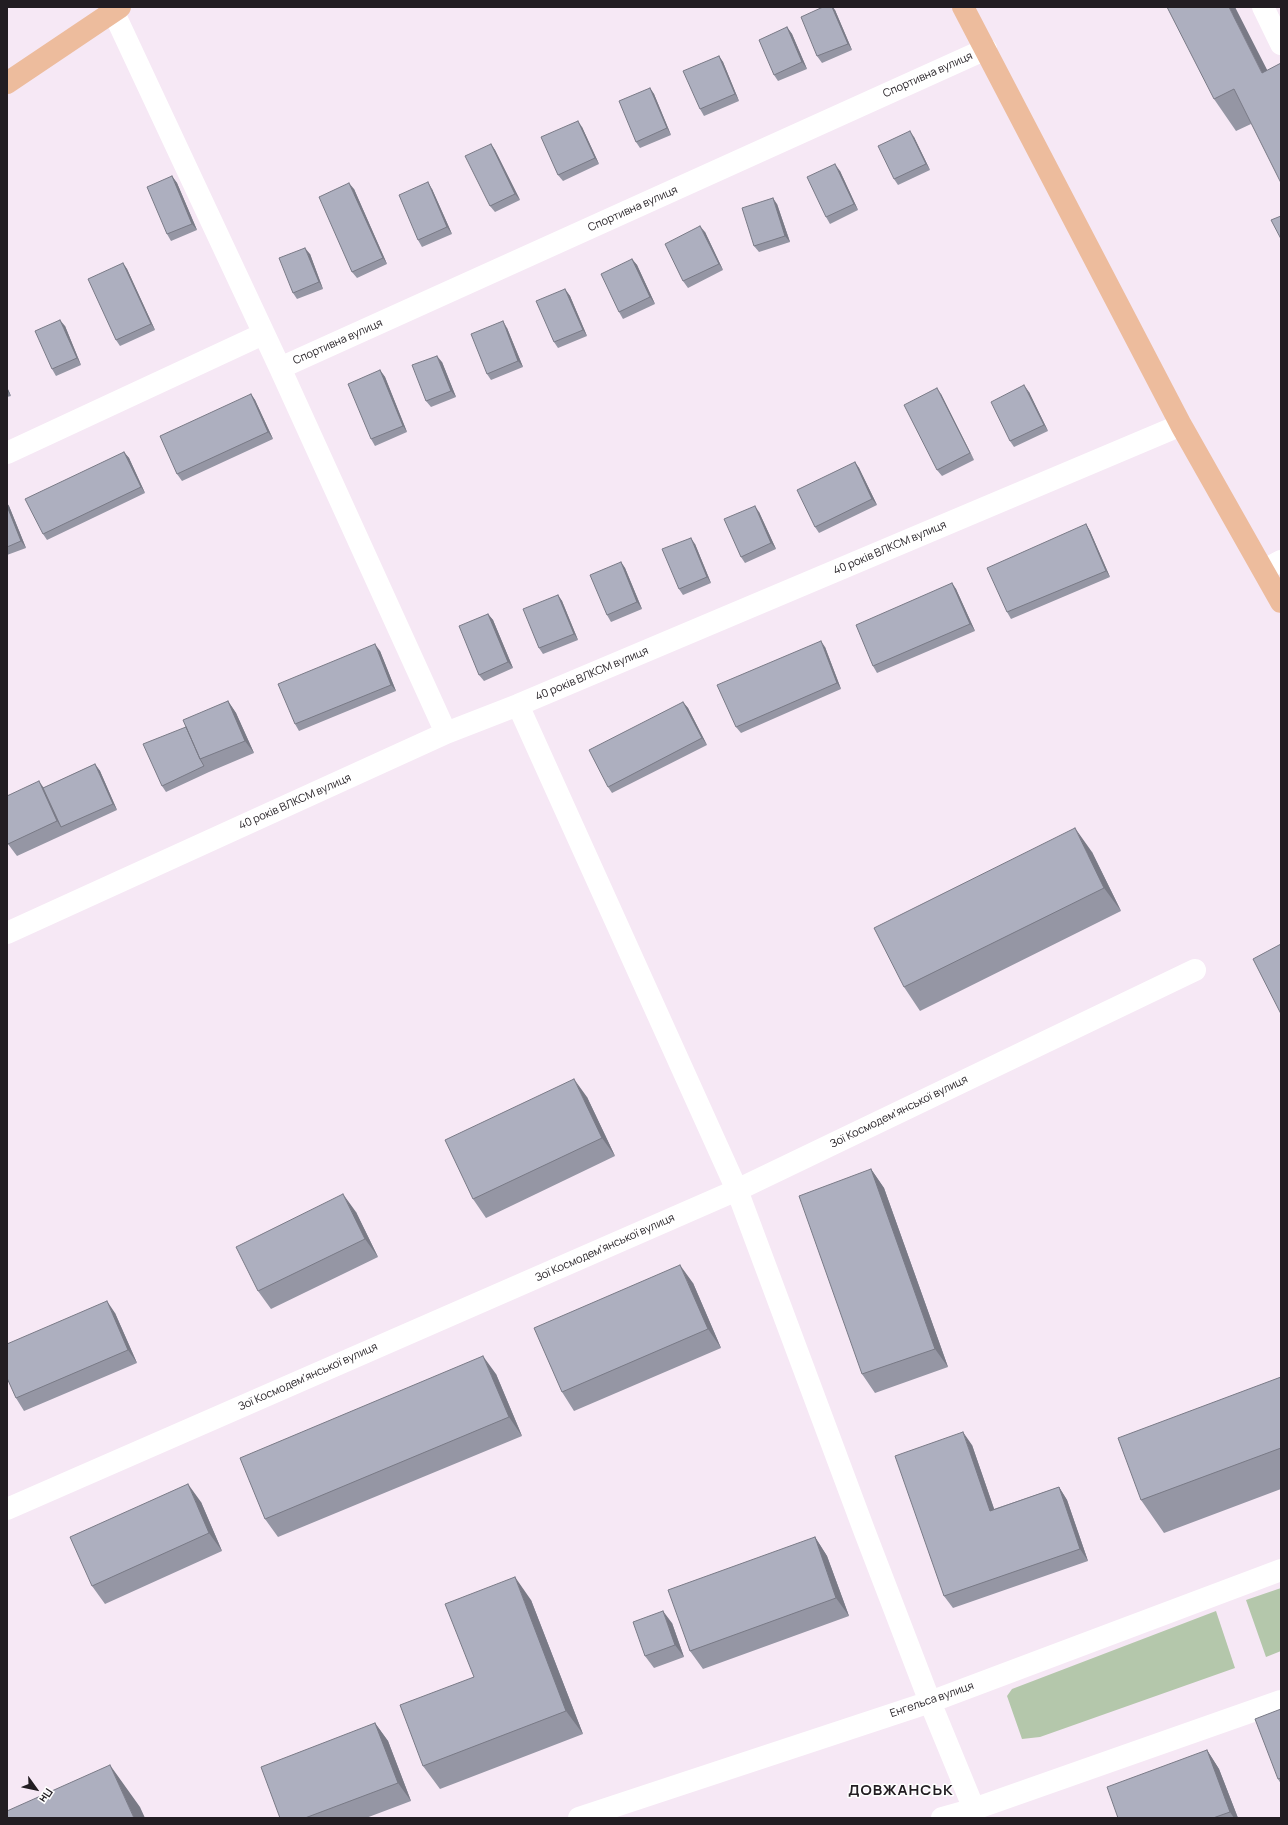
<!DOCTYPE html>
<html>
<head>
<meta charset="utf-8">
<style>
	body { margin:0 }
	#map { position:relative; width:1288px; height:1825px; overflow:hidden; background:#f6e8f5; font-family:Manrope,sans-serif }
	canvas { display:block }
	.frame { position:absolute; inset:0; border:8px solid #221d22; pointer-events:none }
	.north { position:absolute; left:16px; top:1769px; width:40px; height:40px; -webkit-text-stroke:3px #fff; paint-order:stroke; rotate:123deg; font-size:11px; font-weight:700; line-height:16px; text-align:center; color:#221d22 }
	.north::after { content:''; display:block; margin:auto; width:14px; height:18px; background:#221d22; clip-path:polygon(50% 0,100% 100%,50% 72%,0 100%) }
</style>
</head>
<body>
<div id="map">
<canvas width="1288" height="1825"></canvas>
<div class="frame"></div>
<div class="north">Пн</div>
</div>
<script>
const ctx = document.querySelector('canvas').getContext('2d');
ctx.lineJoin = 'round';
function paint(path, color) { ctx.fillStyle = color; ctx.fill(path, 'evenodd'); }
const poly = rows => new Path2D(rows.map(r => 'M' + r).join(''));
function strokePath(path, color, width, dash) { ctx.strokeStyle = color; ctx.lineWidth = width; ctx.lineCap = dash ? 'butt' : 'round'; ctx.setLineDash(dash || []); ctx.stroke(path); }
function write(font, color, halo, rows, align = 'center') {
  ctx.font = font + ' Manrope,sans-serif'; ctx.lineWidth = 3; ctx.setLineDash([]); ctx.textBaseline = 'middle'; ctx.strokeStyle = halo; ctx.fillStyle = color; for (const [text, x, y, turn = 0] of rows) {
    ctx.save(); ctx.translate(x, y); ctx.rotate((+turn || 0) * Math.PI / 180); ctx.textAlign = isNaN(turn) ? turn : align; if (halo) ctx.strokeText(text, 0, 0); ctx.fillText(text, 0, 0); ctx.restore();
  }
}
const green = poly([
	[1281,1588,1281,1651,1266,1657,1246,1600],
	[1216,1611,1235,1668,1040,1737,1022,1739,1007,1696,1012,1689]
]);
const minor = poly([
	[1263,7,1281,44],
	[113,11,280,368,446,733],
	[280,368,986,49],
	[7,453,263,334],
	[1264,570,1281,561],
	[518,705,737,1190,864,1530,930,1702,974,1809],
	[7,933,446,733,518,705,1181,425],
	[7,1509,737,1190,1195,970],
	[579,1818,930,1702,1281,1570],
	[942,1818,974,1809,1281,1701]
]);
const major = poly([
	[963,7,1181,425,1281,602],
	[7,83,120,7]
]);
const wall = poly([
	[1235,7,1251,124,1236,131,1214,99],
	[835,10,852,50,822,63,817,56],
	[787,27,792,34,807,69,778,81,774,75],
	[719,56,723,62,739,101,704,116,700,109],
	[650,88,654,94,671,135,640,148,636,142],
	[582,127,599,164,563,181,558,175],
	[914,137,930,170,898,185,894,179],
	[491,144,495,150,520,200,495,212,490,206],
	[840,171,858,210,830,224,826,217],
	[172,176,177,183,197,230,171,241,167,234],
	[354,189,387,264,357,278,352,272],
	[432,189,452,234,422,247,418,240],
	[777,204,790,242,759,252,754,246],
	[705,232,723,270,688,288,683,281],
	[310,254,323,289,297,299,293,293],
	[632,259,637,265,655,304,623,319,619,312],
	[123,263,127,269,155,330,120,346,116,340],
	[565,289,570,296,587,336,558,348,554,342],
	[65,326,81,365,56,376,52,369],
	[507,328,523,367,491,380,487,374],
	[442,362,456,397,431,407,426,401],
	[380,370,385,377,407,432,375,446,371,439],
	[7,387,11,396,7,397],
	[1029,392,1048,431,1014,447,1010,441],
	[251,394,255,400,273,439,182,481,177,474],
	[941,394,974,460,942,476,937,470],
	[124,452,129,458,145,493,47,540,43,534],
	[855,462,859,468,877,505,819,533,815,527],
	[7,503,9,506,26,548,7,555],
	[759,512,776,549,745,563,741,557],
	[1086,524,1090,531,1110,577,1011,619,1007,612],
	[695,544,711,583,683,595,679,589],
	[621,562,625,568,642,609,611,622,607,615],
	[952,583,956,589,975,631,877,673,873,666],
	[558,595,562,601,578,640,543,654,539,648],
	[488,614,493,620,513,668,484,681,479,675],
	[825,647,841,689,741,733,736,727],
	[380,651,396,691,299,731,295,724],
	[228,701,236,713,254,753,209,772,166,792,162,786,186,727],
	[683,702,688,708,707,745,612,793,608,787],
	[95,764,100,771,117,810,17,856,8,844,43,788],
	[1092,852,1121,911,920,1011,904,987],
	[587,1097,615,1156,486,1218,473,1199],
	[871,1169,884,1188,948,1367,875,1393,862,1374],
	[356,1212,378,1257,271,1309,258,1291],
	[693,1283,721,1348,574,1411,562,1392],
	[115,1313,137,1363,24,1411,16,1398],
	[496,1374,522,1436,278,1537,265,1519],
	[1281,1377,1281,1489,1164,1533,1141,1500],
	[972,1445,994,1509,1059,1487,1067,1500,1088,1561,953,1608,944,1596],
	[201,1502,222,1551,105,1604,92,1586],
	[815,1537,827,1556,849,1616,703,1669,690,1651],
	[531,1600,583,1734,440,1789,423,1766,474,1677],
	[672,1623,684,1657,654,1668,645,1656],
	[1281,1709,1281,1784,1278,1779],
	[375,1723,388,1741,411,1801,366,1818,280,1818],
	[1207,1750,1219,1769,1238,1818,1118,1818]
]);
const shadedWall = poly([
	[832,7,833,7,835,10,852,50,848,44],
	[1229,7,1235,7,1281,97,1262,73],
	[787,27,792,34,807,69,802,62],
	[719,56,723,62,739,101,735,94],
	[650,88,654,94,671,135,667,128],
	[578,121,582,127,599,164,595,158],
	[910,131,914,137,930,170,926,164],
	[491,144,495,150,520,200,515,194],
	[835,164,840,171,858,210,854,204],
	[172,176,177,183,197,230,192,224],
	[428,182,432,189,452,234,447,227],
	[349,183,354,189,387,264,383,258],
	[773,198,777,204,790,242,785,236],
	[700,226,705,232,723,270,719,264],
	[305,248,310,254,323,289,319,282],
	[632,259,637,265,655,304,650,297],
	[123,263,127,269,155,330,151,324],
	[565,289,570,296,587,336,583,330],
	[60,320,65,326,81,365,77,358],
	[503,321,507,328,523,367,518,361],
	[437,356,442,362,456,397,451,391],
	[380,370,385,377,407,432,403,426],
	[1024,385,1029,392,1048,431,1044,425],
	[7,387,11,396,7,390],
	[937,388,941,394,974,460,970,453],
	[251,394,255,400,273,439,268,432],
	[124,452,129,458,145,493,141,487],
	[855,462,859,468,877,505,872,499],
	[7,503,9,506,26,548,21,541,7,506],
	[755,506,759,512,776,549,771,543],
	[1086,524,1090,531,1110,577,1106,571],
	[691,538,695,544,711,583,707,577],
	[621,562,625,568,642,609,637,602],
	[952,583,956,589,975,631,970,624],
	[558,595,562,601,578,640,574,634],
	[488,614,493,620,513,668,508,662],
	[821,641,825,647,841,689,837,683],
	[375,644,380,651,396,691,391,685],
	[228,701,236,713,254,753,245,741],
	[683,702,688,708,707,745,702,738],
	[95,764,100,771,117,810,113,804],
	[39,781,48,794,61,827,57,821],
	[1075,828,1092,852,1121,911,1104,888],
	[574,1079,587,1097,615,1156,602,1138],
	[871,1169,884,1188,948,1367,935,1349],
	[343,1194,356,1212,378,1257,365,1239],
	[680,1265,693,1283,721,1348,708,1329],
	[107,1301,115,1313,137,1363,128,1350],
	[483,1356,496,1374,522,1436,509,1417],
	[963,1432,972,1445,999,1523,990,1511],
	[188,1484,201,1502,222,1551,209,1533],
	[1059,1487,1067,1500,1088,1561,1080,1549],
	[815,1537,827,1556,849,1616,836,1598],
	[515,1577,531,1600,583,1734,566,1711],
	[663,1611,672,1623,684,1657,675,1645],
	[375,1723,388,1741,411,1801,398,1783],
	[1207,1750,1219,1769,1238,1818,1234,1818,1230,1812],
	[110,1765,140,1807,145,1818,134,1818]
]);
const building = poly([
	[823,7,832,7,848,44,817,56,801,17,823,7],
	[1167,7,1229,7,1262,73,1281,63,1281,183,1234,89,1214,99,1167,7],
	[787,27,802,62,774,75,759,40,787,27],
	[719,56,735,94,700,109,683,71,719,56],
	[650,88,667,128,636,142,619,101,650,88],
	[578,121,595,158,558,175,541,137,578,121],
	[910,131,926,164,894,179,878,146,910,131],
	[491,144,515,194,490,206,465,156,491,144],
	[835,164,854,204,826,217,807,177,835,164],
	[172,176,192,224,167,234,147,187,172,176],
	[428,182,447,227,418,240,399,195,428,182],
	[349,183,383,258,352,272,319,197,349,183],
	[773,198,785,236,754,246,742,208,773,198],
	[1281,216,1281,239,1271,220,1281,216],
	[700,226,719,264,683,281,665,244,700,226],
	[305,248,319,282,293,293,279,258,305,248],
	[632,259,650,297,619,312,601,274,632,259],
	[123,263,151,324,116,340,88,279,123,263],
	[565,289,583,330,554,342,536,301,565,289],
	[60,320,77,358,52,369,35,331,60,320],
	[503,321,518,361,487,374,471,334,503,321],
	[437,356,451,391,426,401,412,365,437,356],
	[380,370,403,426,371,439,348,384,380,370],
	[1024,385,1044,425,1010,441,991,402,1024,385],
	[937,388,970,453,937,470,904,405,937,388],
	[251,394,268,432,177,474,160,436,251,394],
	[124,452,141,487,43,534,25,499,124,452],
	[855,462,872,499,815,527,797,490,855,462],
	[7,506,21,541,7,547,7,506],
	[755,506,771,543,741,557,724,519,755,506],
	[1086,524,1106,571,1007,612,987,568,1086,524],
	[691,538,707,577,679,589,662,549,691,538],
	[621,562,637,602,607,615,590,575,621,562],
	[952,583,970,624,873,666,856,625,952,583],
	[558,595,574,634,539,648,523,609,558,595],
	[488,614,508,662,479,675,459,626,488,614],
	[821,641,837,683,736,727,717,685,821,641],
	[375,644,391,685,295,724,278,684,375,644],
	[228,701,245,741,200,759,183,720,228,701],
	[683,702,702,738,608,787,589,750,683,702],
	[186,727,200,759,204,766,162,786,143,744,186,727],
	[95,764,113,804,61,827,43,788,95,764],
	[39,781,57,821,8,844,7,841,7,796,39,781],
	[1075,828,1104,888,904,987,874,928,1075,828],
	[1281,944,1281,1014,1253,959,1281,944],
	[574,1079,602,1138,473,1199,445,1140,574,1079],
	[871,1169,935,1349,862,1374,799,1196,871,1169],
	[343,1194,365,1239,258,1291,236,1247,343,1194],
	[680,1265,708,1329,562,1392,534,1328,680,1265],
	[107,1301,128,1350,16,1398,7,1378,7,1344,107,1301],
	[483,1356,509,1417,265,1519,240,1458,483,1356],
	[1281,1377,1281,1448,1141,1500,1118,1438,1281,1377],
	[963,1432,990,1511,1059,1487,1080,1549,944,1596,895,1456,963,1432],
	[188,1484,209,1533,92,1586,70,1537,188,1484],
	[815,1537,836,1598,690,1651,668,1590,815,1537],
	[515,1577,566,1711,423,1766,400,1705,474,1677,445,1604,515,1577],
	[663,1611,675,1645,645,1656,633,1622,663,1611],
	[1281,1709,1281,1778,1278,1779,1255,1719,1281,1709],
	[375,1723,398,1783,305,1818,280,1818,261,1767,375,1723],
	[1207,1750,1230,1812,1213,1818,1118,1818,1107,1787,1207,1750],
	[110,1765,134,1818,7,1818,7,1811,110,1765]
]);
const streetNames = [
	["Спортивна вулиця",928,75,-24],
	["Спортивна вулиця",633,209,-24],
	["Спортивна вулиця",338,342,-24],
	["40 років ВЛКСМ вулиця",890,548,-23],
	["40 років ВЛКСМ вулиця",592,674,-23],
	["40 років ВЛКСМ вулиця",295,802,-24],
	["Зої Космодем’янської вулиця",899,1112,-26],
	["Зої Космодем’янської вулиця",605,1248,-24],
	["Зої Космодем’янської вулиця",308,1377,-24],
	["Енгельса вулиця",932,1700,-19]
];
const districtNames = [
	["ДОВЖАНСЬК",901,1791]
];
paint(green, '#b4c7ab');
strokePath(minor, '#fff', 22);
strokePath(major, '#edbc9d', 22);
paint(wall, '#9596a4');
paint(shadedWall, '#797a86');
paint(building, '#adafbf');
strokePath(building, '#797a86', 1);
write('11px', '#221d22', '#fff', streetNames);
ctx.letterSpacing = '1px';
write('bold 15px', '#221d22', '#fff', districtNames);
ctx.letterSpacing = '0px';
</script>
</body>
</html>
